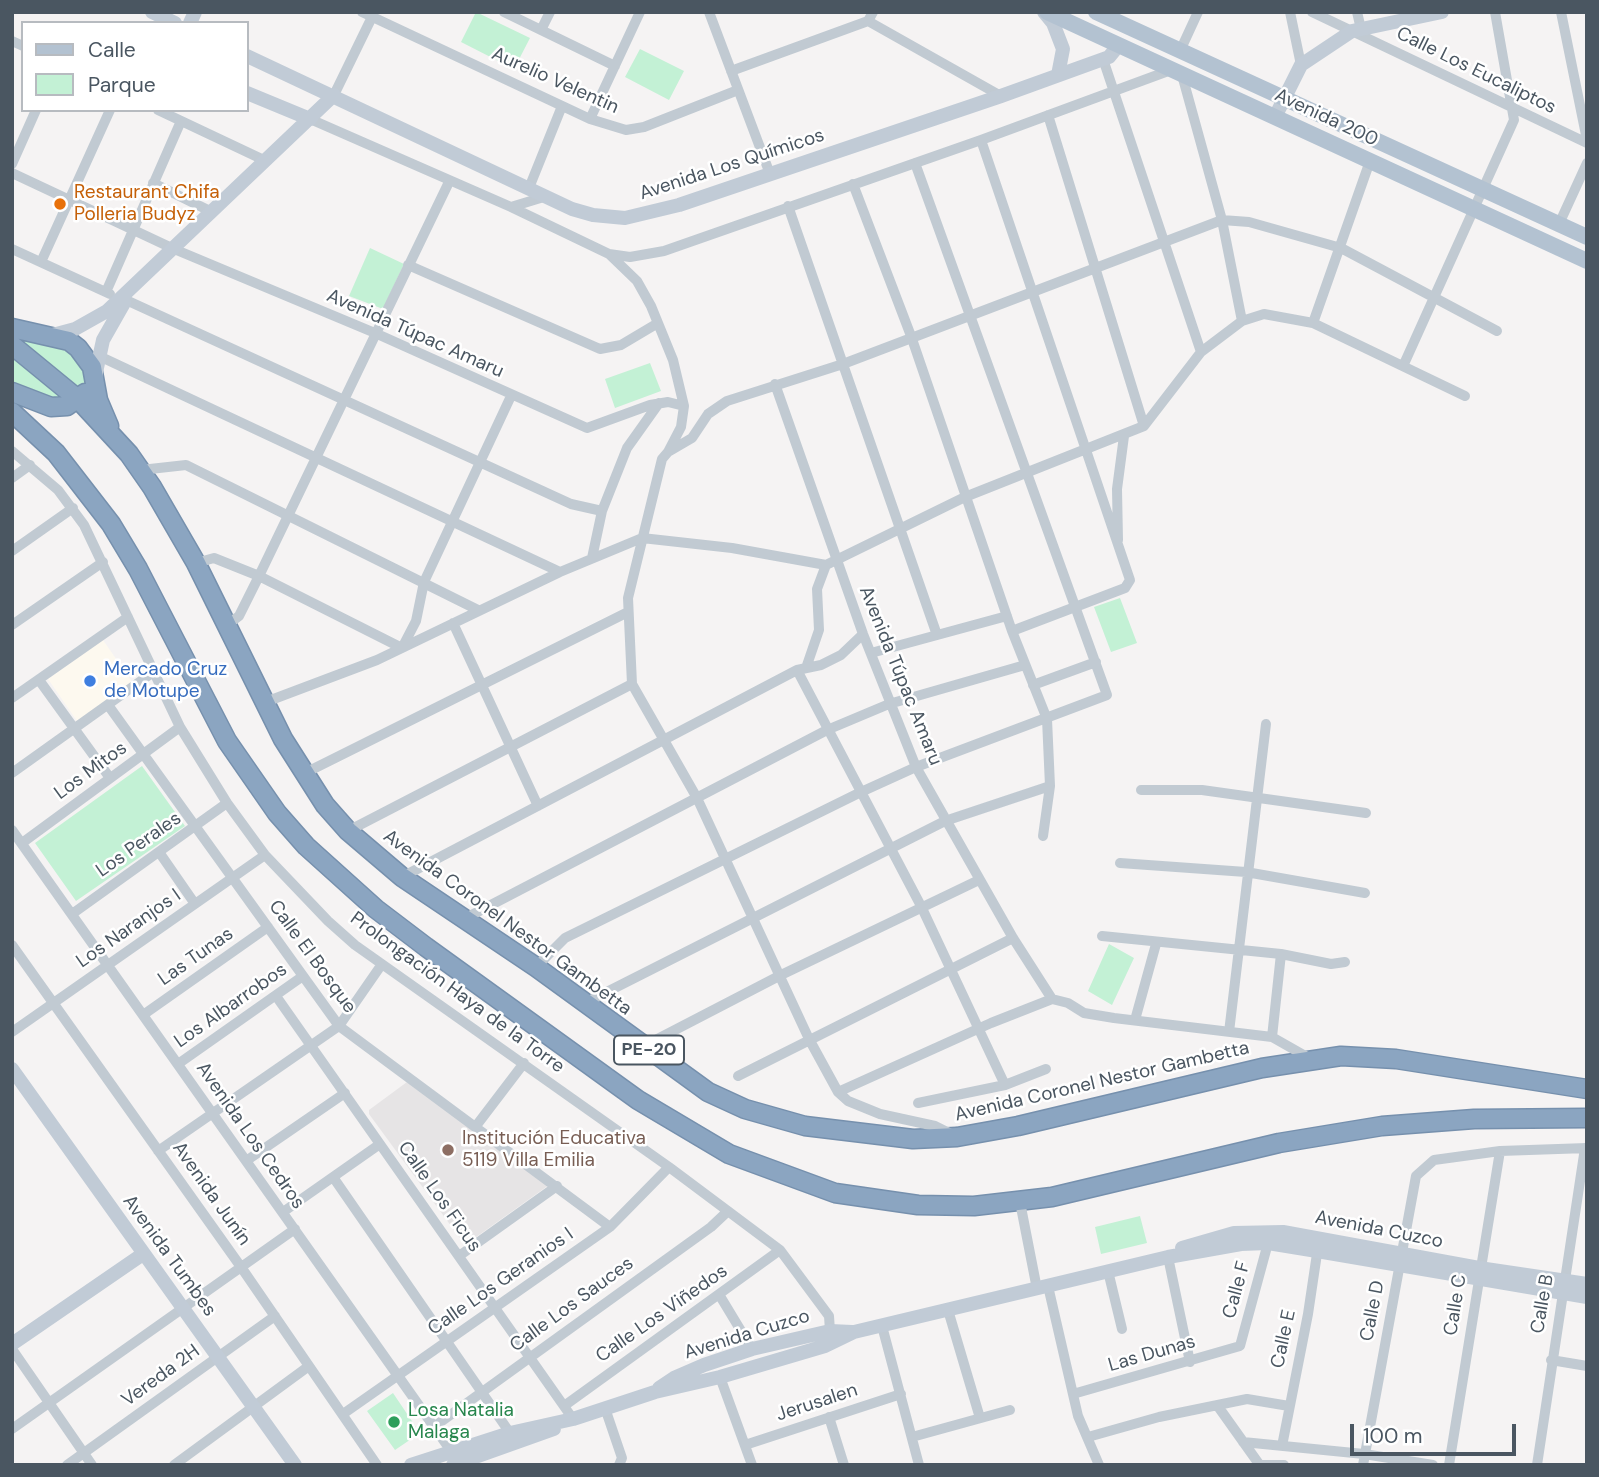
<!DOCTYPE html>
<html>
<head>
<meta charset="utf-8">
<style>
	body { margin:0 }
	#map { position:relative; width:1599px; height:1477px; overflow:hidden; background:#f5f3f3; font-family:"DM Sans",sans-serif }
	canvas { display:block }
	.frame { position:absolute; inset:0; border:14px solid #4a5661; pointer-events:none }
	.legend { position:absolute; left:21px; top:21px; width:228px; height:91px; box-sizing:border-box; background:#fff; border:2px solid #b7bbc0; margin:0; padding:9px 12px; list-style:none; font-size:21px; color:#4a5661 }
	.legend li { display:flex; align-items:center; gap:14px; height:35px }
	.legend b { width:35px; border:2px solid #b7bbc0 }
	.scale { position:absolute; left:1350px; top:1424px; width:166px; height:32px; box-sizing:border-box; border:4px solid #4a5661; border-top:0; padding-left:9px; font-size:21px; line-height:24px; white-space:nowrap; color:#4a5661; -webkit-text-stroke:5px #fff; paint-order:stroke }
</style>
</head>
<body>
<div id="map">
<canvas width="1599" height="1477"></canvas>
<div class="frame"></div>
<ul class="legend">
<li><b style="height:9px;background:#b3c2d1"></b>Calle</li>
<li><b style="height:19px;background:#c3f1d5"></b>Parque</li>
</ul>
<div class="scale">100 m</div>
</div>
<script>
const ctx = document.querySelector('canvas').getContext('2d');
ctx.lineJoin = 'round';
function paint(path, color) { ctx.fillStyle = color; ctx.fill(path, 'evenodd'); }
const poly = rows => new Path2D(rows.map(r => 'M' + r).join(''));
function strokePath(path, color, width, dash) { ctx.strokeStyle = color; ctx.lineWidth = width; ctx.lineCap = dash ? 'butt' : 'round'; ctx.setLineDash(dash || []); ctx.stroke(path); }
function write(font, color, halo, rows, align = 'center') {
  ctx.font = font + ' "DM Sans",sans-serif'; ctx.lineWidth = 5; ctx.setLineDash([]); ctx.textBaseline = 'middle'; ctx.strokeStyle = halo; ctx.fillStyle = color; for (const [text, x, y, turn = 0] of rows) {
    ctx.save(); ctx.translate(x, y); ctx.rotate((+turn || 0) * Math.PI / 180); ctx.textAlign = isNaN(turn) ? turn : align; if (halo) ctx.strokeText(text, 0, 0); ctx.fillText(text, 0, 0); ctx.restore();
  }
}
const commercial = poly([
	[103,640,132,682,77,721,48,679]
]);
const education = poly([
	[407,1082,549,1185,465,1245,369,1114,369,1110]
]);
const green = poly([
	[476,12,530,38,514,69,461,42],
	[640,49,684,71,669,100,625,77],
	[370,248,404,264,383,309,349,296],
	[12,337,58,342,80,356,86,379,84,384,77,391],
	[12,357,30,369,69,399,59,402,12,386],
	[650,363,661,391,615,408,605,379],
	[1120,598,1137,643,1111,652,1094,607],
	[142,766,185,826,76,901,35,843],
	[1109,944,1134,958,1112,1005,1088,991],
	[1140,1216,1147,1243,1101,1254,1095,1227],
	[393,1393,420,1433,395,1450,367,1411]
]);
const street = poly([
	[362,12,590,119,626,130,644,127,738,90],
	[504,12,615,66],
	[709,12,770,174],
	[1290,12,1301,65],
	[1312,12,1587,143],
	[1357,12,1361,29],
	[1561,12,1587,140],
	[868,21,1001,96],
	[541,30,550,12],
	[12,41,23,46],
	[1180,51,1198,12],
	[1103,59,1201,352],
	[731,71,868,21,873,12],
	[1182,75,1222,220,1242,321],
	[334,95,372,17],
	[158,110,266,161],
	[1048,115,1144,426],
	[310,119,511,207,547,196],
	[590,119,640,12],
	[981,140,1130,580,1125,588,1012,631],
	[12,164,36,110],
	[12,173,174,249,375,333,587,428,650,405,668,402,684,406],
	[153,183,212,212],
	[853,184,911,336,1012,631,1047,719,1050,786,1043,836],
	[529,188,562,106],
	[788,206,937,635],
	[511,207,609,254,637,281,651,306,673,360,684,406,681,427,668,452],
	[1559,224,1587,163],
	[12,249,110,294],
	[609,254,630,257,664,251,981,140,1171,70],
	[41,262,110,110],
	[408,265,600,349,621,345,658,323],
	[106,292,181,121],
	[126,300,571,504,602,511],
	[1313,323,1370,161],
	[99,356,560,572],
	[1404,364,1514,120,1495,12],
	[775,384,863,634,916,767,1013,938,1052,999],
	[12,451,58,490,84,525,180,727,227,803,265,855,328,921,355,945,669,1167,780,1250,829,1316,830,1331],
	[141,470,186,465,478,610],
	[12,478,30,465],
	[1118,540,1117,489,1124,436],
	[12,551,73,508],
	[592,558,602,511,627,448,659,403],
	[196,563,214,558,259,576,402,648,416,621,424,582,511,396],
	[453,623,538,806],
	[12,625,103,562],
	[227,625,239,616,259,576,449,182],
	[871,653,1007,616],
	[806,668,819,630,817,589,826,565,965,497,1144,426,1201,352,1242,321,1264,314,1313,323,1465,396],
	[797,670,921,906,1005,1085],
	[39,680,110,778],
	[1033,685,1096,662],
	[12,698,128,617],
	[263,703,377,660,560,572,642,538,732,548,826,565],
	[108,705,339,1026,610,1227],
	[12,773,152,673],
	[303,774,628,612],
	[1141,790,1202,790,1366,813],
	[12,830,454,1455],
	[348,831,632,684],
	[22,843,180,727],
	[159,852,195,904],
	[1120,863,1246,872,1365,893],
	[402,877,797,670,821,665,841,655,863,634],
	[72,914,227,803],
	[464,919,827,730,889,704,1025,665],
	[1102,936,1281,954,1331,964,1345,962],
	[12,945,241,1267,377,1465],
	[536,967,565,938,861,792,916,767,1107,695,915,163],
	[276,996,573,1419],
	[585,1003,945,821,1050,786],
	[143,1015,268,927],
	[1135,1020,1156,944],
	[12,1032,265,855],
	[1229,1032,1266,724],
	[1272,1037,1281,954],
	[644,1046,781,975,979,880],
	[178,1064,303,976],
	[738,1076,1013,938],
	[838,1092,991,1023,1052,999,1068,1003,1084,1013,1114,1018,1272,1037,1309,1058],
	[918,1103,1005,1085,1046,1069],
	[476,1126,524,1063],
	[951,1134,935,1126,880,1114,848,1101,838,1092,809,1039,697,798,632,684,628,598,662,459,668,452,692,438,708,414,727,401,843,364,1222,220,1249,222,1341,248,1497,331],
	[158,1151,339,1026,382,964],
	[246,1161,345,1093],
	[333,1177,510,1433],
	[1020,1202,1037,1289],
	[283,1212,380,1144],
	[459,1256,557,1186],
	[1168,1257,1190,1362],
	[1108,1271,1122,1329],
	[1048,1286,1078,1416,1099,1465],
	[720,1296,752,1349],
	[948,1310,980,1418],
	[882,1326,919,1465],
	[12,1349,92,1465],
	[1551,1360,1587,1366],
	[720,1377,752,1465],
	[1073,1394,1240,1346,1268,1243],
	[1217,1405,1259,1464],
	[564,1406,780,1250],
	[605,1408,622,1458,619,1465],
	[343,1414,610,1227,669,1167],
	[829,1417,844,1465],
	[435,1426,711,1227,728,1211],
	[12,1429,295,1229],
	[912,1437,1010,1410],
	[1088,1437,1159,1417,1247,1399,1289,1406],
	[1243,1442,1364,1454,1433,1465],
	[745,1445,901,1394],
	[1282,1446,1308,1314,1318,1247],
	[67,1465,275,1316],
	[174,1465,309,1366],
	[1258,1465,1284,1465],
	[1363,1465,1416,1176,1434,1160,1500,1151,1587,1148],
	[1449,1465,1500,1151],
	[1537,1465,1585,1148]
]);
const secondary = poly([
	[152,12,175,23],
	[1044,12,1053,23,1063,49,1058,75],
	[190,23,195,12],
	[247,56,572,209,593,215,625,218,679,205,1001,96,1109,57,1118,46],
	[247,93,310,119],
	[1275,117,1301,65,1352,31,1442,12],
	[49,336,75,329,107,311,334,95],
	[95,377,103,340,124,303],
	[12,1069,295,1465],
	[1182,1248,1234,1233,1283,1232,1479,1268,1587,1284],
	[12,1344,143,1254],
	[659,1388,674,1378,704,1365,752,1349,830,1331,852,1332],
	[411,1465,510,1433,573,1419,655,1392,720,1377,825,1346,854,1332,1168,1257,1241,1244,1268,1243,1317,1251,1587,1297],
	[453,1465,554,1429]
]);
const primary = poly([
	[1047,12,1587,261],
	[1096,12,1587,237]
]);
const highway = poly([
	[12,328,69,341,78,348,92,367,98,400,109,426],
	[12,345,79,400,129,454,152,487,196,563,283,739,325,805,348,831,402,877,536,967,708,1092,745,1109,805,1126,913,1139,957,1137,1018,1126,1262,1068,1341,1056,1396,1059,1587,1089],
	[12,392,51,407,67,406,85,393],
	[12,412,56,453,111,524,138,569,227,741,277,813,306,846,376,909,426,947,638,1100,729,1154,835,1193,918,1205,974,1206,1052,1197,1279,1143,1382,1126,1474,1119,1587,1118]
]);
const markers = [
	[60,204,7,"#e8710a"],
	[90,681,7,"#3f7fe0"],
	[448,1150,7,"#8d6e63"],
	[394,1422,7,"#2e9e5b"]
];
const shields = [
	[649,1050,70]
];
const shieldNames = [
	["PE-20",649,1050]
];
const streetNames = [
	["Calle Los Eucaliptos",1476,71,26],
	["Aurelio Velentin",555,81,24],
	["Avenida 200",1326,118,25],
	["Avenida Los Químicos",732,165,-18],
	["Avenida Túpac Amaru",415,334,24],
	["Avenida Túpac Amaru",900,676,68],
	["Los Mitos",91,771,-36],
	["Los Perales",139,845,-35],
	["Avenida Coronel Nestor Gambetta",507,923,36],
	["Los Naranjos I",129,929,-35],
	["Las Tunas",196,957,-35],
	["Calle El Bosque",312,957,54],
	["Prolongación Haya de la Torre",457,993,36],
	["Los Albarrobos",231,1006,-35],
	["Avenida Coronel Nestor Gambetta",1102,1082,-13],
	["Avenida Los Cedros",250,1136,55],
	["Avenida Junín",211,1194,55],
	["Calle Los Ficus",439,1197,55],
	["Avenida Cuzco",1379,1230,11],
	["Avenida Tumbes",169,1256,54],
	["Calle Los Geranios I",501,1282,-35],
	["Calle F",1237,1290,-75],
	["Calle B",1543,1304,-80],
	["Calle Los Sauces",572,1305,-36],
	["Calle C",1456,1305,-81],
	["Calle D",1373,1311,-79],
	["Calle Los Viñedos",662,1314,-35],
	["Avenida Cuzco",747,1335,-17],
	["Calle E",1284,1339,-78],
	["Las Dunas",1152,1354,-16],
	["Vereda 2H",161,1376,-36],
	["Jerusalen",817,1403,-18]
];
const foodNames = [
	["Restaurant Chifa",74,193],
	["Polleria Budyz",74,215]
];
const shopNames = [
	["Mercado Cruz",104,670],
	["de Motupe",104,692]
];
const educationNames = [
	["Institución Educativa",462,1139],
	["5119 Villa Emilia",462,1161]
];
const leisureNames = [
	["Losa Natalia",408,1411],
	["Malaga",408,1433]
];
paint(commercial, '#fdf9ef');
paint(education, '#e6e4e5');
paint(green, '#c3f1d5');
strokePath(highway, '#7690ad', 21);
strokePath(street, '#c1cad2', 10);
strokePath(secondary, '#c1cbd6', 14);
strokePath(primary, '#b3c2d1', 16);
strokePath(highway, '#8ba5c1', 18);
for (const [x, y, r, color] of markers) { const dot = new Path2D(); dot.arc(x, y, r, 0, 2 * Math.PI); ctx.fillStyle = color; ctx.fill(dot); strokePath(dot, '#fff', 2.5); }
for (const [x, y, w] of shields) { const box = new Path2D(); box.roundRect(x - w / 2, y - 14.5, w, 29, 5); ctx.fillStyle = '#fff'; ctx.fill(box); strokePath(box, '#4a5661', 2); }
write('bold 18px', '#4a5661', null, shieldNames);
write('19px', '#4a5661', '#fff', streetNames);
write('19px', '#c56008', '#fff', foodNames, 'left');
write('19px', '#366cbe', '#fff', shopNames, 'left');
write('19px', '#785e54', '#fff', educationNames, 'left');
write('19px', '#27864d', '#fff', leisureNames, 'left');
</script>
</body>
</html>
